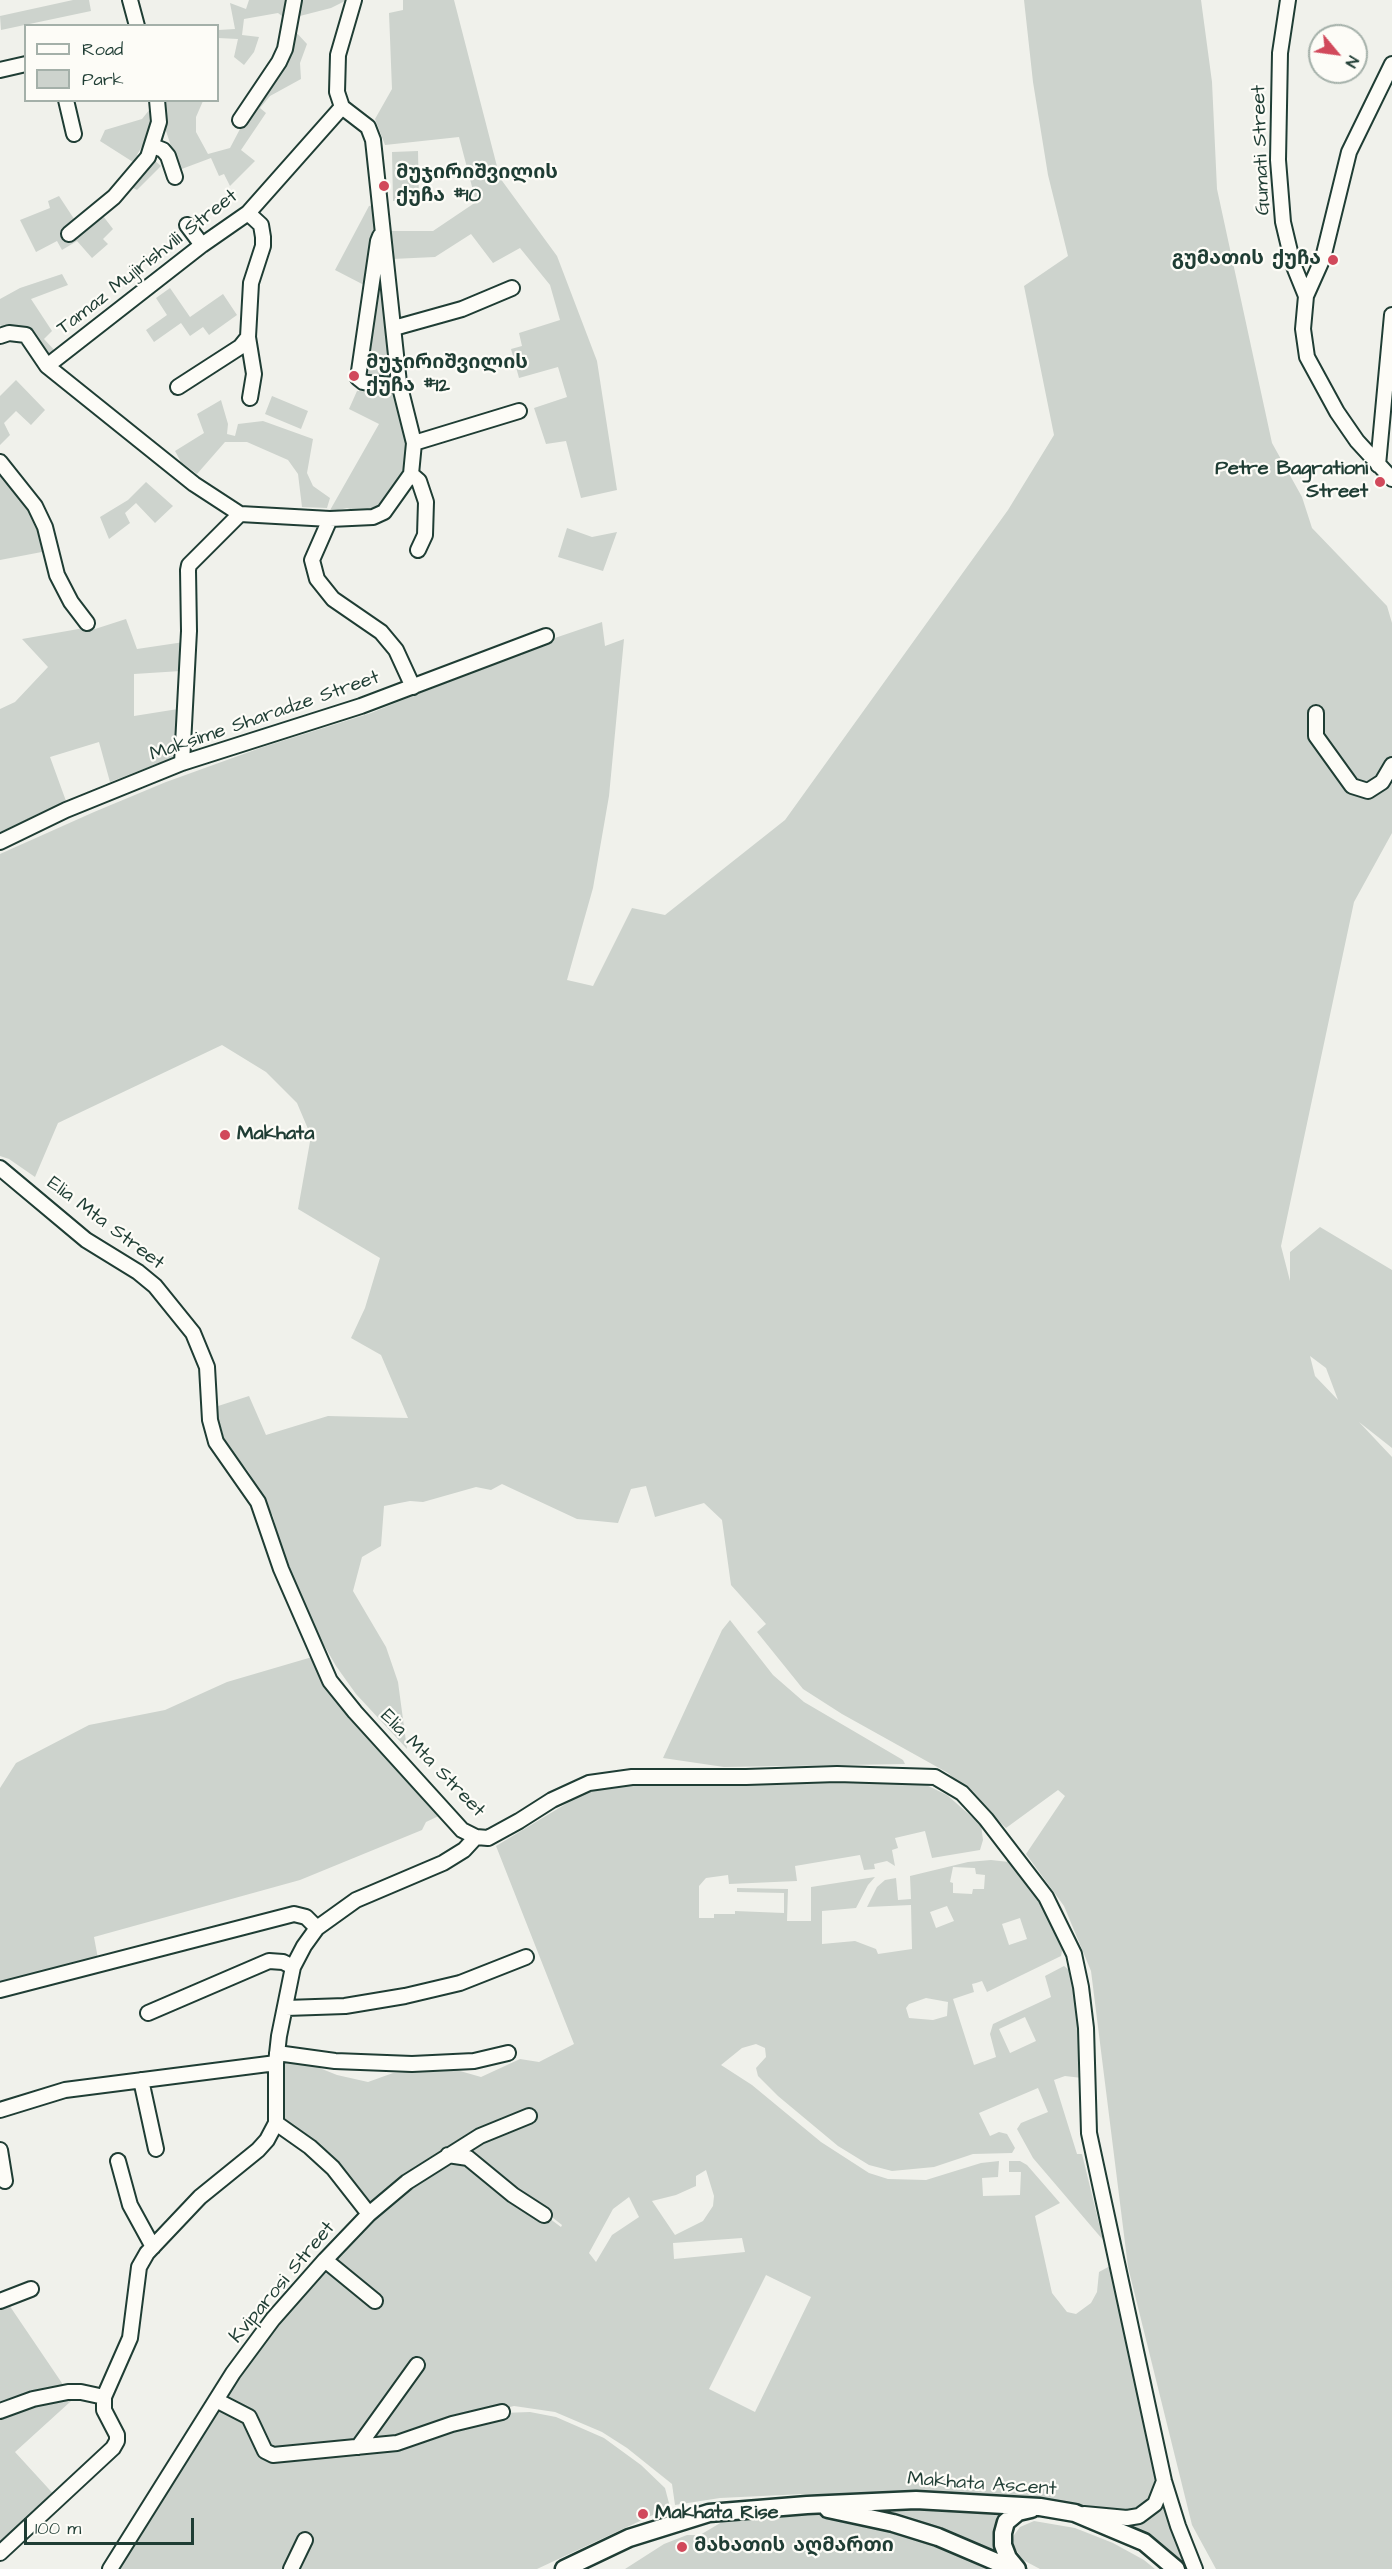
<!DOCTYPE html>
<html>
<head>
<meta charset="utf-8">
<style>
	body { margin:0 }
	#map { position:relative; width:1392px; height:2569px; overflow:hidden; background:#f0f1eb; font-family:"Architects Daughter",sans-serif }
	canvas { display:block }
	.legend { position:absolute; left:24px; top:24px; width:195px; height:78px; box-sizing:border-box; background:#fdfcf7; border:2px solid #a4b0a9; margin:0; padding:8px 10px; list-style:none; font-size:18px; color:#1f3d34 }
	.legend li { display:flex; align-items:center; gap:12px; height:30px }
	.legend b { width:30px; border:2px solid #a4b0a9 }
	.north { position:absolute; left:1308px; top:24px; width:60px; height:60px; box-sizing:border-box; background:#fdfcf7; border:2px solid #a4b0a9; border-radius:50%; rotate:119deg; font-size:16px; font-weight:700; line-height:24px; text-align:center; color:#1f3d34 }
	.north::after { content:''; display:block; margin:auto; width:21px; height:27px; background:#d1495b; clip-path:polygon(50% 0,100% 100%,50% 72%,0 100%) }
	.scale { position:absolute; left:24px; top:2518px; width:170px; height:27px; box-sizing:border-box; border:3px solid #1f3d34; border-top:0; padding-left:8px; font-size:18px; line-height:21px; white-space:nowrap; color:#1f3d34; -webkit-text-stroke:4px #fdfcf7; paint-order:stroke }
</style>
</head>
<body>
<div id="map">
<canvas width="1392" height="2569"></canvas>
<ul class="legend">
<li><b style="height:8px;background:#fdfcf7"></b>Road</li>
<li><b style="height:16px;background:#cdd3cd"></b>Park</li>
</ul>
<div class="north">N</div>
<div class="scale">100 m</div>
</div>
<script>
const ctx = document.querySelector('canvas').getContext('2d');
ctx.lineJoin = 'round';
function paint(path, color) { ctx.fillStyle = color; ctx.fill(path, 'evenodd'); }
const poly = rows => new Path2D(rows.map(r => 'M' + r).join(''));
function strokePath(path, color, width, dash) { ctx.strokeStyle = color; ctx.lineWidth = width; ctx.lineCap = dash ? 'butt' : 'round'; ctx.setLineDash(dash || []); ctx.stroke(path); }
function write(font, color, halo, rows, align = 'center') {
  ctx.font = font + ' "Architects Daughter","Noto Sans Georgian",sans-serif'; ctx.lineWidth = 4.5; ctx.setLineDash([]); ctx.textBaseline = 'middle'; ctx.strokeStyle = halo; ctx.fillStyle = color; for (const [text, x, y, turn = 0] of rows) {
    ctx.save(); ctx.translate(x, y); ctx.rotate((+turn || 0) * Math.PI / 180); ctx.textAlign = isNaN(turn) ? turn : align; if (halo) ctx.strokeText(text, 0, 0); ctx.fillText(text, 0, 0); ctx.restore();
  }
}
const green = poly([
	[73,0,89,0,91,11,1,30,0,16],
	[249,0,347,0,331,8,296,17,294,30,307,44,300,63,301,79,270,96,260,108,266,113,241,150,255,161,230,186,224,174,219,176,211,158,179,170,164,125,163,101,203,101,196,117,196,132,208,154,230,148,240,129,238,128,283,61,291,23,278,13,244,19,242,35,259,37,254,52,244,65,234,57,238,39,218,38,218,30,235,29,230,3,246,9],
	[403,0,454,0,500,178,557,256,597,361,617,490,581,498,566,441,546,444,534,408,567,397,558,367,519,378,511,349,522,346,519,333,560,320,550,285,520,248,493,263,471,234,435,257,392,259,389,231,433,231,476,202,459,137,385,145,375,119,392,89,389,13,403,10],
	[1024,0,1201,0,1212,82,1217,189,1272,443,1302,497,1312,528,1387,606,1392,623,1392,833,1354,902,1281,1246,1290,1281,1290,1252,1320,1227,1392,1270,1392,1448,1359,1422,1392,1457,1392,2569,1216,2569,1192,2525,1128,2267,1091,1971,1064,1906,1026,1854,1065,1796,1058,1790,1006,1828,948,1773,842,1714,803,1689,757,1632,766,1624,731,1585,722,1520,704,1503,655,1517,646,1486,631,1489,618,1523,577,1519,502,1484,491,1490,476,1487,423,1502,410,1501,384,1506,381,1546,362,1557,353,1591,386,1647,398,1682,407,1749,356,1694,336,1666,304,1610,281,1550,273,1516,248,1471,226,1445,215,1407,249,1396,266,1435,328,1416,408,1418,381,1355,351,1338,365,1308,380,1258,298,1209,311,1136,297,1103,266,1072,222,1045,58,1123,35,1177,9,1159,0,1156,0,854,94,812,166,782,263,747,371,713,546,641,602,622,605,646,624,639,609,796,593,888,567,980,593,986,632,908,665,915,785,820,1008,510,1054,435,1024,286,1068,256,1048,175,1033,82],
	[1310,1356,1326,1368,1338,1400,1315,1376],
	[154,104,152,129,137,155,142,159,119,183,133,162,100,141,105,130,142,119],
	[418,151,419,200,393,201,392,152],
	[154,160,161,166,137,190,131,187],
	[59,196,80,228,100,212,113,229,103,239,108,244,92,258,77,241,62,250,57,241,36,252,20,220,50,208,48,201],
	[374,205,380,214,364,285,335,270,369,206],
	[381,246,394,379,370,378,365,375],
	[62,274,68,285,31,299,52,331,44,339,57,353,49,359,0,325,0,299,20,288],
	[170,288,190,317,223,294,237,315,209,335,203,327,190,336,181,323,154,342,146,330,167,315,156,298],
	[16,380,45,410,31,425,16,411,4,423,10,435,0,445,0,396],
	[357,391,389,392,397,395,407,443,405,466,399,483,390,500,374,513,359,512,347,508,329,512,379,424,349,409],
	[272,396,308,411,301,429,265,414],
	[221,400,228,424,227,434,235,436,238,424,263,421,313,439,307,473,313,486,330,498,327,508,302,507,298,474,288,460,247,442,225,442,197,474,181,462,175,451,204,433,197,414],
	[0,467,34,512,47,551,0,560],
	[146,482,173,506,155,523,136,503,125,513,130,523,109,539,100,517,128,500],
	[567,528,592,537,617,532,603,571,558,557],
	[126,619,137,649,184,642,181,671,134,674,134,716,178,709,175,757,110,782,99,742,50,757,66,801,0,832,0,709,15,702,48,667,22,639,84,628,95,629],
	[730,1620,773,1675,804,1702,903,1760,905,1764,724,1767,663,1758,722,1630],
	[319,1655,330,1681,447,1812,426,1822,422,1830,300,1880,94,1937,99,1964,0,1990,0,1788,16,1763,89,1725,165,1710,227,1682],
	[640,1782,922,1783,947,1795,981,1825,983,1840,980,1850,932,1858,925,1831,895,1838,898,1848,892,1850,895,1866,887,1861,874,1864,875,1869,864,1870,860,1855,795,1866,797,1881,729,1884,728,1875,706,1878,699,1886,699,1918,714,1918,714,1914,735,1914,735,1911,784,1913,784,1893,737,1892,737,1888,788,1889,787,1921,811,1921,811,1887,875,1877,868,1885,856,1908,822,1911,822,1944,855,1941,876,1949,878,1954,912,1949,911,1905,867,1907,877,1887,885,1880,896,1878,898,1900,911,1899,910,1876,968,1862,991,1860,1009,1862,1048,1912,1063,1946,1061,1956,987,1992,982,1981,976,1983,972,1984,974,1992,953,1999,974,2065,996,2057,990,2034,993,2024,1051,1997,1045,1976,1064,1966,1069,1970,1074,1982,1080,2028,1082,2078,1065,2076,1054,2080,1077,2154,1082,2154,1103,2240,1033,2158,1017,2129,1021,2123,1048,2112,1038,2088,979,2113,990,2136,999,2132,1007,2134,1015,2148,1012,2153,973,2154,934,2167,892,2171,869,2165,838,2146,778,2096,758,2076,756,2068,766,2057,765,2048,756,2044,742,2048,721,2065,752,2085,821,2142,869,2173,888,2179,926,2180,981,2163,999,2161,998,2177,982,2178,983,2196,1020,2195,1021,2172,1009,2172,1009,2161,1020,2161,1027,2165,1060,2203,1035,2216,1052,2293,1067,2312,1076,2314,1091,2303,1097,2292,1099,2272,1110,2266,1159,2477,1147,2503,1140,2510,1114,2509,1013,2496,904,2494,803,2494,720,2498,675,2505,672,2484,627,2448,602,2432,555,2412,514,2406,464,2418,416,2440,477,2425,502,2413,530,2412,556,2417,604,2438,641,2465,665,2488,670,2507,537,2569,110,2569,233,2373,369,2214,333,2168,276,2123,276,2063,307,2063,337,2075,368,2082,393,2073,453,2069,481,2077,520,2059,539,2062,574,2044,496,1846,579,1796,602,1788],
	[953,1867,975,1868,976,1874,985,1875,984,1889,973,1889,972,1894,953,1893,953,1883,950,1882],
	[947,1906,954,1921,936,1928,930,1912],
	[1020,1918,1027,1939,1009,1945,1002,1924],
	[926,1998,948,2002,947,2016,933,2020,909,2018,906,2008,909,2004],
	[1025,2017,1036,2041,1010,2053,999,2029],
	[449,2154,473,2155,562,2225,561,2227,468,2158],
	[706,2170,714,2196,713,2206,703,2221,675,2235,652,2201,676,2195,696,2186,696,2176],
	[629,2197,639,2217,612,2235,596,2262,589,2253,613,2209],
	[742,2238,745,2252,674,2259,673,2243],
	[766,2275,811,2297,755,2412,709,2389],
	[5,2299,68,2392,81,2392,15,2452,58,2499,0,2553,0,2301],
	[1165,2495,1191,2569,1181,2569,1112,2522,1144,2520,1156,2514],
	[910,2506,1009,2510,998,2526,994,2537,994,2548,998,2557,856,2508],
	[784,2510,840,2515,891,2524,999,2569,625,2569,664,2544,687,2535,700,2535,727,2519],
	[1034,2521,1075,2528,1113,2543,1144,2560,1155,2569,1040,2569,1023,2560,1012,2544,1014,2535,1020,2527]
]);
const minor = poly([
	[130,0,137,26],
	[1288,0,1280,53,1278,160,1283,222,1293,264,1306,296],
	[1392,64,1349,152,1323,258,1306,296,1303,329,1307,357,1337,412,1357,441,1392,479],
	[0,70,26,64],
	[66,100,74,134],
	[240,120,279,62,285,49,294,0],
	[153,146,163,150,168,156,175,177],
	[248,213,261,225,263,237,263,246,251,283,248,337,254,374,250,398],
	[187,225,202,245],
	[69,234,114,197,148,157,159,122,157,100],
	[380,236,378,241,358,378,363,382,368,383,395,385,399,383],
	[394,328,462,309,512,288],
	[0,336,9,333,26,335,47,366,194,484,240,514,330,519,373,517,384,512,411,474,414,443,399,383,373,140,368,127,342,107,337,92,338,55,354,0],
	[47,366,202,245,248,213,342,107],
	[178,387,240,347,248,337],
	[414,443,519,411],
	[0,462,35,506,45,527,57,575,71,602,87,623],
	[1378,465,1392,315],
	[411,474,419,481,426,502,425,535,418,550],
	[330,519,312,560,317,579,333,599,381,632,396,650,413,687],
	[1316,713,1316,736,1352,786,1368,791,1382,782,1392,765],
	[182,763,189,631,188,570,189,565,240,514],
	[0,842,66,810,182,763,361,706,546,636],
	[0,1168,86,1240,138,1272,155,1286,193,1333,207,1367,210,1420,216,1442,258,1502,281,1569,330,1681,355,1712,462,1830,476,1837,488,1838,519,1821,552,1800,589,1783,632,1777,746,1777,837,1774,935,1777,962,1793,986,1819,1046,1897,1074,1954,1081,1987,1086,2028,1089,2133,1164,2481,1178,2526,1195,2569],
	[0,1990,294,1914,306,1917,317,1928],
	[286,2008,345,2006,405,1996,460,1983,526,1957],
	[148,2013,269,1961,283,1962,293,1967],
	[277,2053,335,2061,412,2064,474,2061,508,2053],
	[141,2080,156,2149],
	[0,2110,65,2090,276,2063],
	[276,2123,310,2147,333,2168,369,2214],
	[0,2150,5,2181],
	[448,2155,468,2158,513,2195,544,2215],
	[118,2161,130,2205,153,2247],
	[325,2260,375,2301],
	[0,2301,31,2289],
	[216,2400,249,2417,265,2451,273,2455,397,2443,452,2424,502,2412],
	[0,2411,33,2399,68,2392,81,2392,104,2397],
	[358,2447,417,2365],
	[1084,2514,1127,2518,1139,2516,1155,2504,1164,2481],
	[0,2553,113,2448,117,2441,117,2435,104,2410,104,2397,130,2338,139,2267,147,2253,200,2197,258,2150,267,2140,276,2123,276,2063,279,2036,293,1967,304,1946,317,1928,356,1900,443,1863,464,1850,476,1837],
	[110,2569,233,2373,273,2319,325,2260,369,2214,407,2182,480,2136,529,2116],
	[291,2569,305,2540]
]);
const major = poly([
	[828,2509,893,2523,938,2537,1013,2569],
	[564,2569,629,2538,709,2513,807,2505,916,2500,1040,2507,1075,2513,1144,2542,1176,2569],
	[1017,2569,1008,2558,1003,2545,1003,2533,1006,2522,1018,2512,1031,2509]
]);
const markers = [
	[384,186,6,"#d1495b"],
	[1333,260,6,"#d1495b"],
	[354,376,6,"#d1495b"],
	[1380,482,6,"#d1495b"],
	[225,1135,6,"#d1495b"],
	[643,2514,6,"#d1495b"],
	[682,2547,6,"#d1495b"]
];
const streetNames = [
	["Gumati Street",1262,150,-92],
	["Tamaz Mujirishvili Street",148,263,-38],
	["Maksime Sharadze Street",265,717,-19],
	["Elia Mta Street",105,1224,37],
	["Elia Mta Street",432,1764,46],
	["Kviparosi Street",283,2283,-50],
	["Makhata Ascent",982,2485,4]
];
const poiNames = [
	["მუჯირიშვილის",396,174],
	["ქუჩა #10",396,197],
	["გუმათის ქუჩა",1321,260,"right"],
	["მუჯირიშვილის",366,364],
	["ქუჩა #12",366,387],
	["Petre Bagrationi",1368,470,"right"],
	["Street",1368,493,"right"],
	["Makhata",237,1135],
	["Makhata Rise",655,2514],
	["მახათის აღმართი",694,2547]
];
paint(green, '#cdd3cd');
strokePath(minor, '#1f3d34', 18);
strokePath(major, '#1f3d34', 21);
strokePath(minor, '#fdfcf7', 14);
strokePath(major, '#fdfcf7', 16);
for (const [x, y, r, color] of markers) { const dot = new Path2D(); dot.arc(x, y, r, 0, 2 * Math.PI); ctx.fillStyle = color; ctx.fill(dot); strokePath(dot, '#fdfcf7', 2); }
write('20px', '#1f3d34', '#fdfcf7', streetNames);
write('bold 20px', '#1f3d34', '#fdfcf7', poiNames, 'left');
</script>
</body>
</html>
